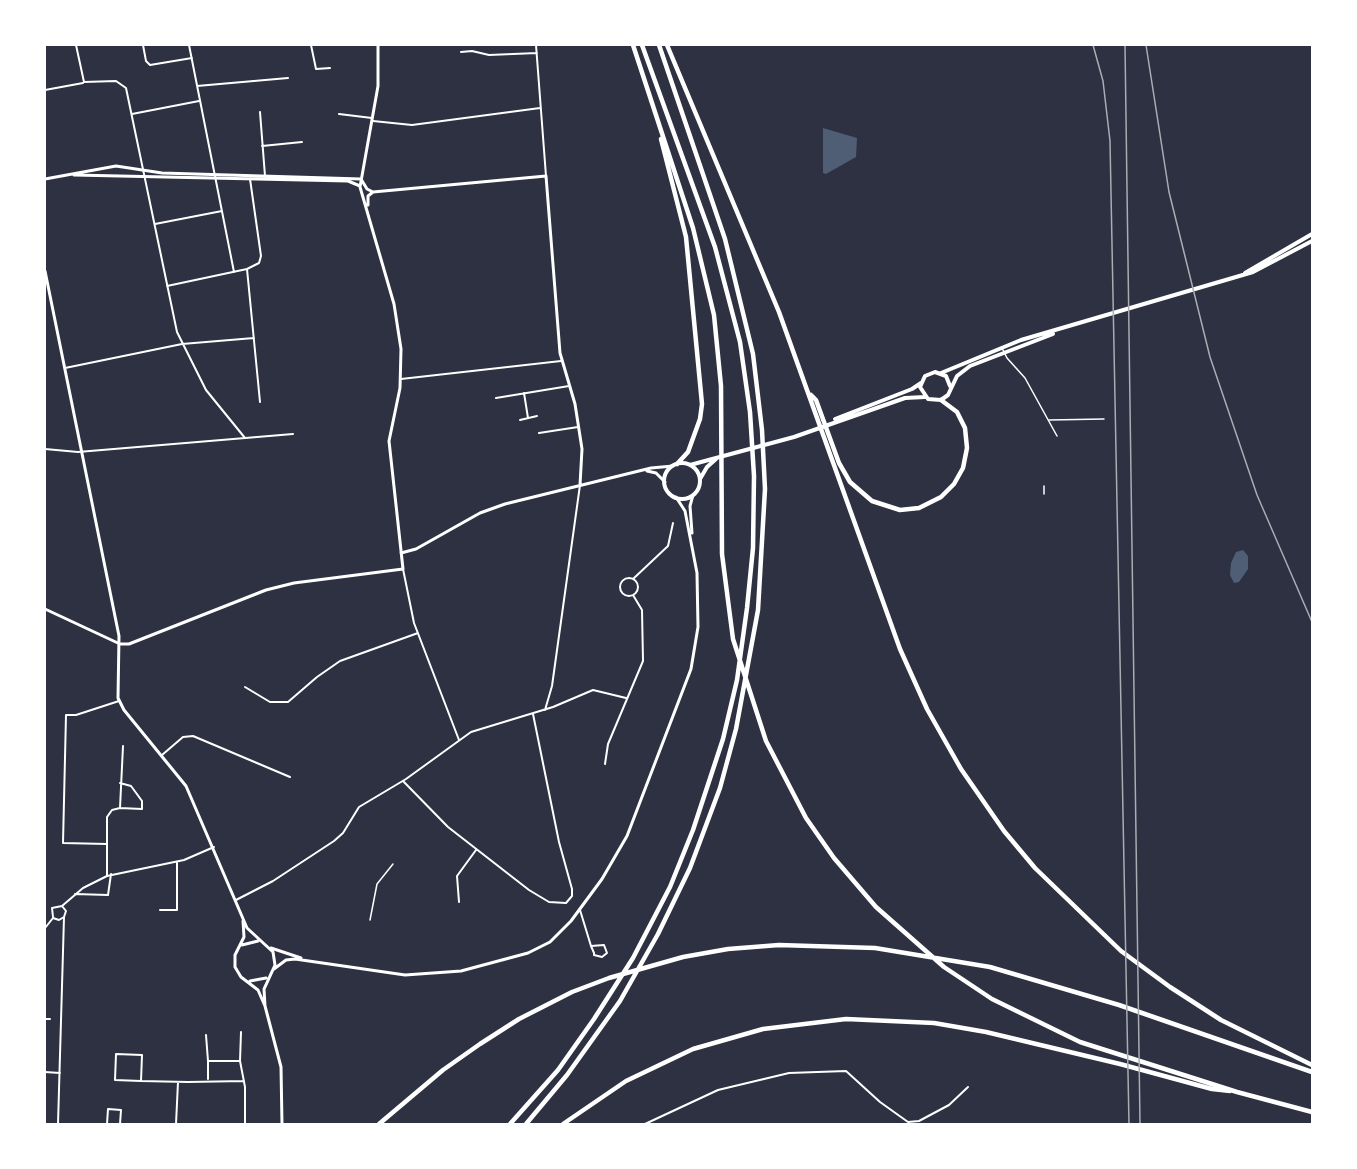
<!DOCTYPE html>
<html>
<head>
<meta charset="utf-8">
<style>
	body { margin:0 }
	#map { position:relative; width:1357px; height:1169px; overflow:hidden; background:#2d3142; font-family:Commissioner,sans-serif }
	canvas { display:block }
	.frame { position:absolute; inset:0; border:46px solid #fff; pointer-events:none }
</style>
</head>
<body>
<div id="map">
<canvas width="1357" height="1169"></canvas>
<div class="frame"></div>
</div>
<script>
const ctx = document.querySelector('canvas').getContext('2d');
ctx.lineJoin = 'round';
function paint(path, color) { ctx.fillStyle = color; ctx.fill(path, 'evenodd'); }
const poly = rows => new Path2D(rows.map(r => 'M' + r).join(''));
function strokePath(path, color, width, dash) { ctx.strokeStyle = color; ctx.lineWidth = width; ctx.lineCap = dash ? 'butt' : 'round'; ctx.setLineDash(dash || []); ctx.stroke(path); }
const water = poly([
	[823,128,857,138,856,157,826,174,823,173],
	[1243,550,1248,556,1248,569,1239,582,1234,583,1230,575,1231,563,1236,552]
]);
const service = poly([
	[1002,348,1007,358,1025,378,1057,436],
	[1049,420,1104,419],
	[1044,486,1044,494],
	[370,920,377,884,393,864]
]);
const pedestrian = poly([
	[339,114,372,118],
	[401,379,561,361]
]);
const minor = poly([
	[76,45,84,82,116,81,126,88,177,332,206,390,245,438],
	[143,45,146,61,150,65,192,58],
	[189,45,234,272],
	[311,45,316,69,330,68],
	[536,45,546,176],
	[461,52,472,51,489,55,537,53],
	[197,86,288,78],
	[45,90,83,83],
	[260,112,265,176],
	[132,114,199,101],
	[373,121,412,125,540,108],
	[262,146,302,142],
	[155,224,222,211],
	[247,269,260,402],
	[167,286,247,269,259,263,261,256,250,179],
	[65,368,182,344,254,338],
	[524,393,528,418],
	[496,398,569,386],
	[520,420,537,416],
	[539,433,578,427],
	[45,449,78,452,293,434],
	[403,569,414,623,459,740],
	'620 587a9 9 0 1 1 18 0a9 9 0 1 1-18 0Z',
	[633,579,668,546,673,523],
	[245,687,270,702,288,702,317,677,340,661,418,633],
	[545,710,552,686,580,485],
	[162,755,183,737,193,736,290,777],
	[605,764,608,744,643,661,642,610,633,595],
	[403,781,448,827,529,890,549,902,566,903,572,896,572,889,559,842,533,714],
	[120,808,142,809,142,801,131,786,120,783],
	[107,844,63,843,66,715,76,715,119,701],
	[107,876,107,817,112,810,120,808,123,746],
	[75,894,108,895,111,874],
	[236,900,273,881,334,841,343,833,359,807,406,779,471,732,553,707,593,690,626,698],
	[459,902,457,876,476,850],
	[62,906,83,888,107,876,184,860,214,847],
	[160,910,177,910,177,862],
	[580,910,591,946,594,953,594,955,602,957,607,953,604,945,591,946],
	[53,917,52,908,62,906],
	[53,918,59,920,64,917,66,911,62,906],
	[45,928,53,918],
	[45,1019,50,1019],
	[241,1032,240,1061,245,1087,245,1124],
	[206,1035,208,1061,240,1061],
	[45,1072,60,1073],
	[208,1079,208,1061],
	[141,1081,142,1055,116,1054,115,1080,141,1081,188,1082,244,1081],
	[58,1124,64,917],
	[107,1124,108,1109,121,1110,120,1124],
	[176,1124,178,1082],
	[645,1124,718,1090,789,1073,846,1071,880,1102,908,1122,919,1121,949,1105,968,1087]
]);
const tertiary = poly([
	[74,175,348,181,360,186],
	[45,179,116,166,162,173,361,179],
	[361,179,367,189,373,192],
	[373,192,546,176,560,353,575,404,582,449,580,485],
	[368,205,368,196,373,192],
	[45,271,119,636,118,698,124,710,186,786,247,928,273,952,275,965,264,989,265,1006],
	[647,471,656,473,665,482],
	[692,533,690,506,693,495],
	[401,553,416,549,480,513,505,504,651,468,673,466],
	[45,609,120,644,129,644,266,590,294,583,403,569,389,441,400,388,401,349,394,304,360,187,378,86,378,45],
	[243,921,244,937,235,955,235,967,241,977,258,990,265,1006,281,1067,282,1124],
	[242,945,258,941],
	[271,948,301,958],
	[274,969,286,960,295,959,405,975,461,971,528,953,550,942,571,921,602,879,627,836,691,669,698,627,697,573,685,511,676,497],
	[250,981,266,978]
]);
const secondary = poly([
	[1245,273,1312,234],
	[941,373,1021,340,1253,272,1312,241],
	[950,386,946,376,935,372,925,376,920,387,928,399,941,400,948,395,957,376,970,366,1053,334],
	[835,419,912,389,921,383],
	'664 481a18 18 0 1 1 36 0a18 18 0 1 1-36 0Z',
	[690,465,794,437,905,398,925,397],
	[700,479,707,467,716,459]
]);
const motorway = poly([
	[633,45,693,228,714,315,721,386,722,554,733,639,766,741,806,818,834,858,876,907,944,967,992,999,1080,1042,1237,1092,1312,1112],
	[667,45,779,312,900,649,927,709,961,769,1004,831,1035,868,1121,951,1170,987,1221,1020,1312,1065],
	[661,139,686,237,702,404,700,419,688,452,677,464],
	[811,395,816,400,839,463,850,482,872,501,900,510,919,508,941,497,954,484,963,468,967,448,965,428,957,412,941,400],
	[379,1124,443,1070,480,1044,519,1019,572,992,609,978,683,957,728,949,779,945,875,948,990,967,1119,1005,1312,1072],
	[510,1124,558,1070,594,1019,633,958,670,887,693,830,723,739,737,680,747,608,753,548,754,476,750,412,740,342,715,247,642,45],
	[526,1124,567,1075,620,1001,658,934,690,868,720,788,736,729,758,610,765,489,762,430,753,354,725,239,659,45],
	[563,1124,626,1081,693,1049,763,1029,846,1019,934,1023,986,1032,1120,1064,1212,1089,1230,1091]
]);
const rail = poly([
	[1093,45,1103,81,1110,141,1129,1124],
	[1125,45,1140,1124],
	[1146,45,1169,192,1210,357,1257,495,1312,622]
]);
paint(water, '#4f5d75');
strokePath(service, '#fff', 1.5);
strokePath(pedestrian, '#fff', 2);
strokePath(minor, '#fff', 2);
strokePath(tertiary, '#fff', 3);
strokePath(secondary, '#fff', 4);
strokePath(motorway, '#fff', 4.5);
strokePath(rail, '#abadb3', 1.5);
</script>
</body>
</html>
